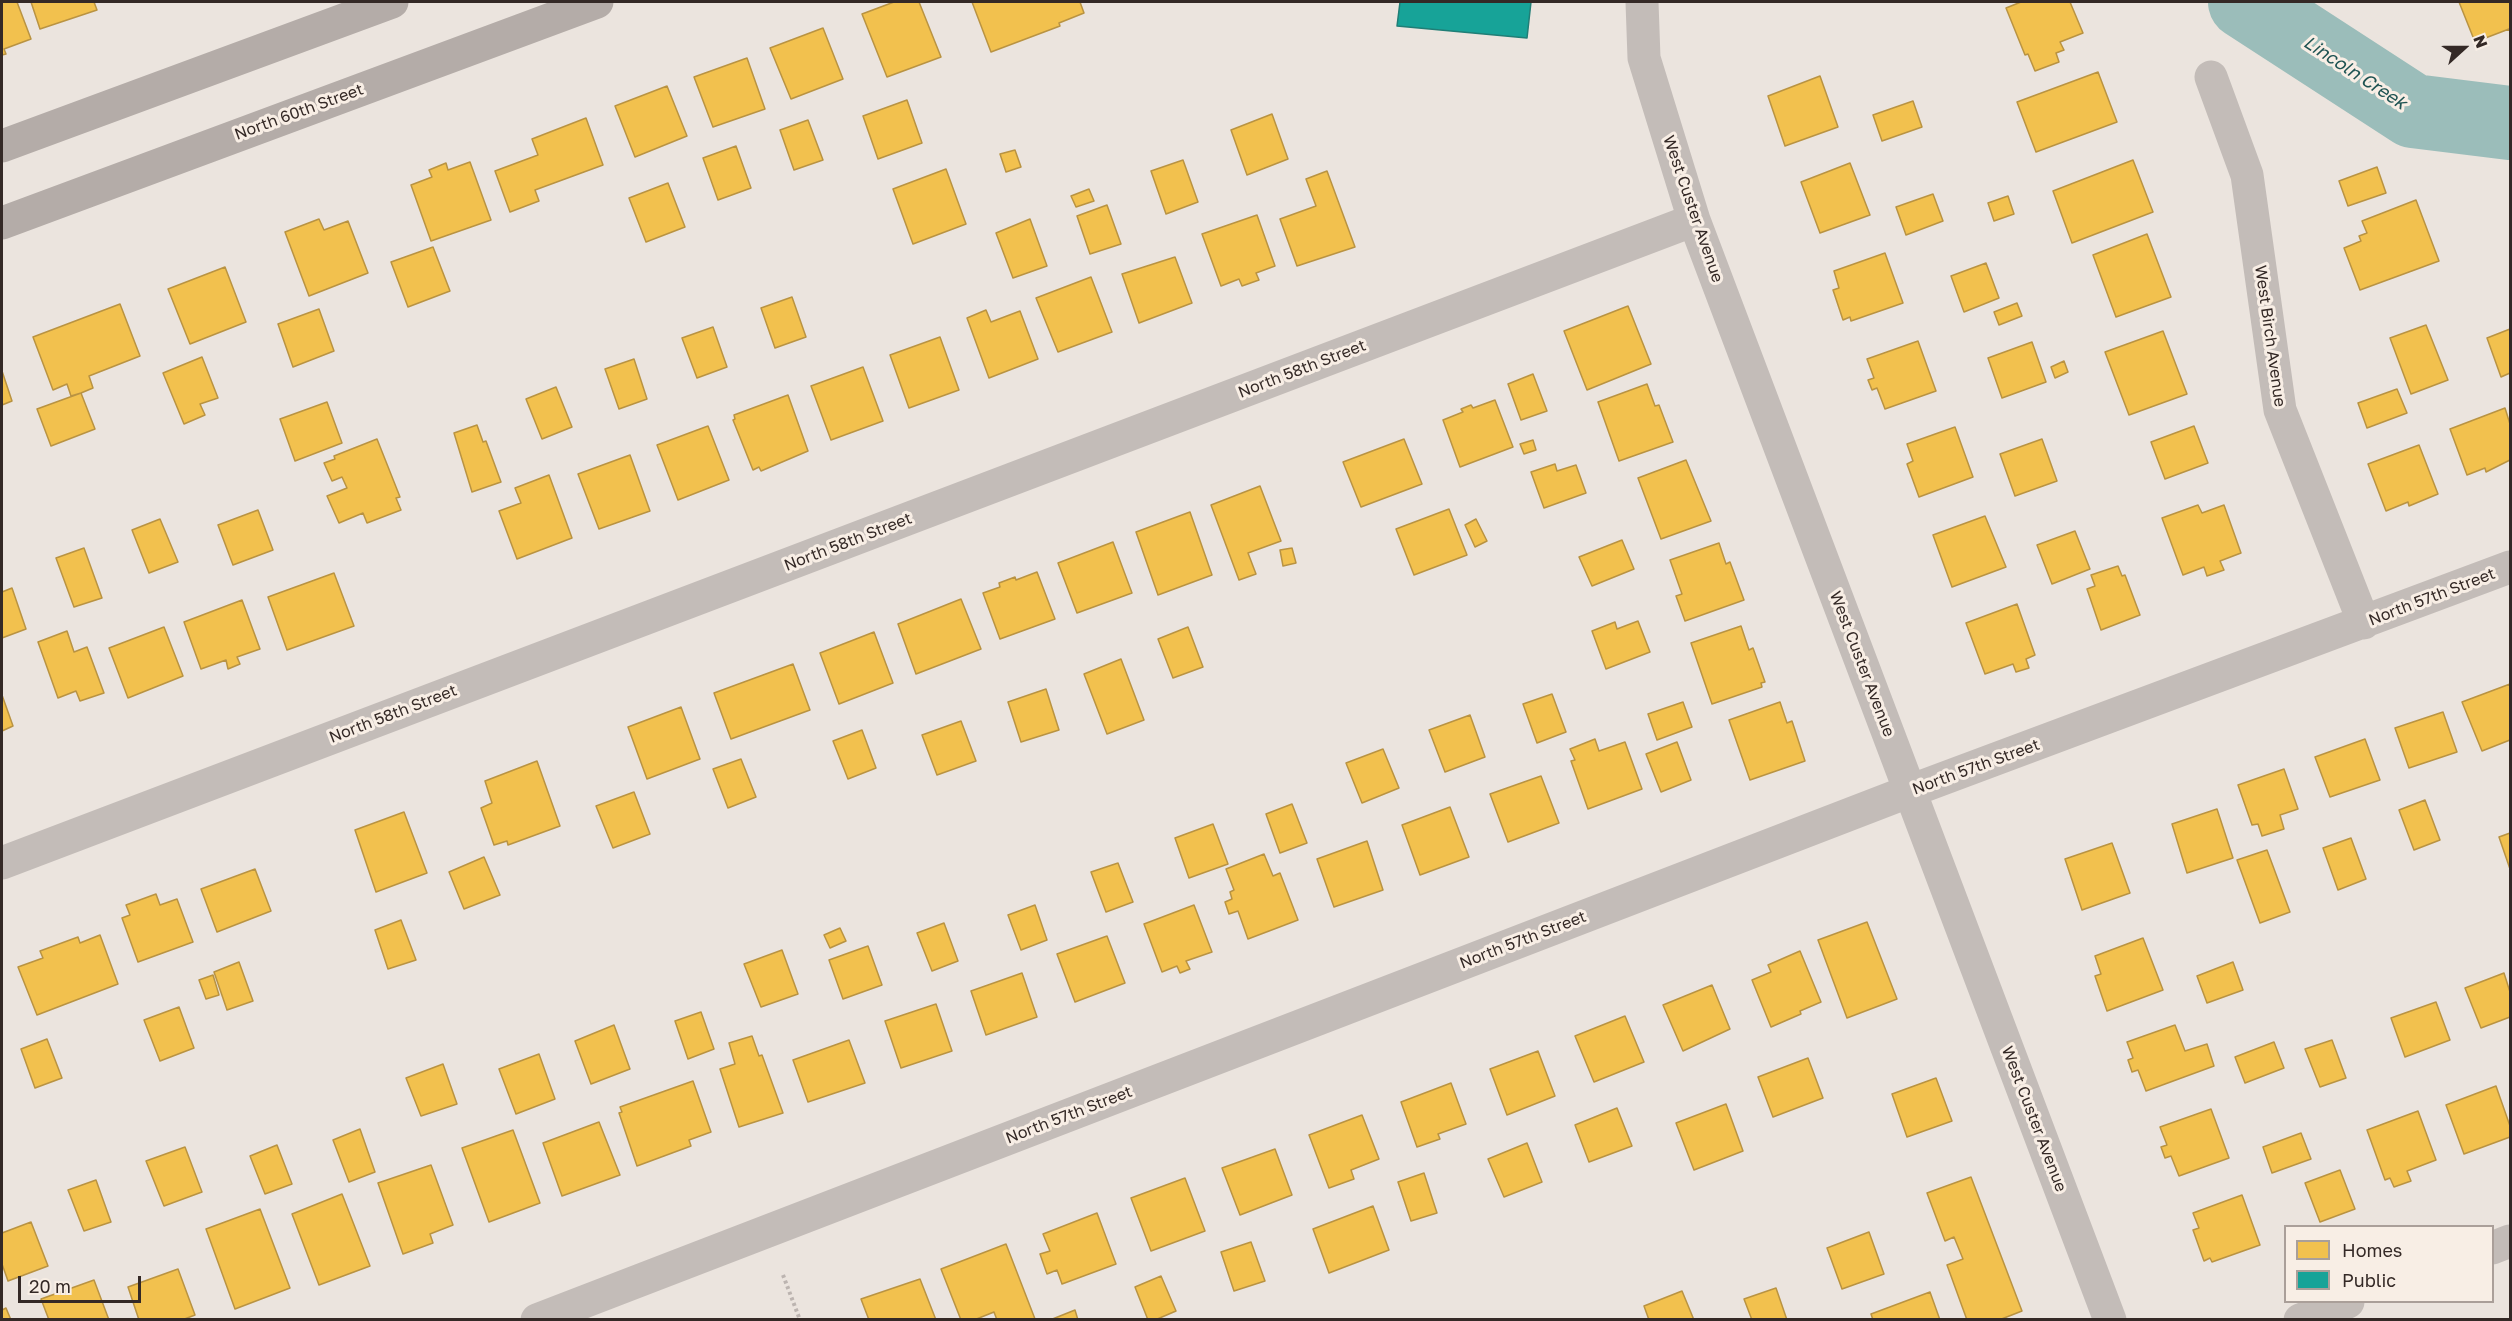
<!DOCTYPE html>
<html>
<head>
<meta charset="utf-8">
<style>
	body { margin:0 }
	#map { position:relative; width:2512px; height:1321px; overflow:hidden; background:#ebe4de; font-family:"Golos Text",sans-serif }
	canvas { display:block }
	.frame { position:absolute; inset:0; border:3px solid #342926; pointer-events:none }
	.legend { position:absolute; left:2284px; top:1225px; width:210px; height:78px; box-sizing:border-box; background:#f8eee5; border:2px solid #aa9f99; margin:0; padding:8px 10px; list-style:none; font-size:18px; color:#342926 }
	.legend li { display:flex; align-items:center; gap:12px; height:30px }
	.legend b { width:30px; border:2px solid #aa9f99 }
	.north { position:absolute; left:2434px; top:18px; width:60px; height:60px; -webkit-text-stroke:4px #f8eee5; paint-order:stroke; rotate:69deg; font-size:16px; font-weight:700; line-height:24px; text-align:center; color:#342926 }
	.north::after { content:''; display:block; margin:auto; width:21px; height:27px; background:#342926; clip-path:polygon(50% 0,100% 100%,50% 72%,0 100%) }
	.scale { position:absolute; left:18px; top:1276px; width:123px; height:27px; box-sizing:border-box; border:3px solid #342926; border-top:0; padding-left:8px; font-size:18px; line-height:21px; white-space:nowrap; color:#342926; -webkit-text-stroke:4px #f8eee5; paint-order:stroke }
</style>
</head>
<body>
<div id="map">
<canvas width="2512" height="1321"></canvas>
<div class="frame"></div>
<ul class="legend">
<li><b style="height:16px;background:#f2c14e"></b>Homes</li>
<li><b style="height:16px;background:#17a398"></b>Public</li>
</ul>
<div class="north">N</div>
<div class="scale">20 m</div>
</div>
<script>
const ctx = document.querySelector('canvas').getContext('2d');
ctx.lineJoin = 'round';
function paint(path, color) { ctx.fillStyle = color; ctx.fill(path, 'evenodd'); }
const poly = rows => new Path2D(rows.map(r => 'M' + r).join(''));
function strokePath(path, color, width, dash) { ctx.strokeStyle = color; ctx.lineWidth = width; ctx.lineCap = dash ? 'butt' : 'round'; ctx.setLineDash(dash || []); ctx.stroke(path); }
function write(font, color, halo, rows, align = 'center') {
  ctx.font = font + ' "Golos Text",sans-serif'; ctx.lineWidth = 6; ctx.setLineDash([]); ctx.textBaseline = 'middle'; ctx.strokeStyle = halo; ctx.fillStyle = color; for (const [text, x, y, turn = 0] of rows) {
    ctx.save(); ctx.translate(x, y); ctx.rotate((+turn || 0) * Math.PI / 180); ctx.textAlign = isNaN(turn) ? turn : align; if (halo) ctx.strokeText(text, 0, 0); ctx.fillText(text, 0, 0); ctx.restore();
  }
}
const homes = poly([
	[2,2,17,2,31,39,4,49,6,54,2,55,2,2],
	[31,2,94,2,97,10,40,29,31,2],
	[894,2,919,2,941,57,887,77,862,14,894,2],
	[972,2,1080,2,1084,13,1059,23,1060,26,991,52,972,2],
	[2021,2,2070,2,2083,33,2060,42,2064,50,2056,53,2059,62,2035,71,2028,54,2025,55,2006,8,2021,2],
	[2459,2,2510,2,2510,32,2509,29,2475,42,2459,2],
	[823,28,843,79,791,99,770,48,823,28],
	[747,58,765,109,713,127,694,77,747,58],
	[2098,72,2117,122,2036,152,2017,102,2098,72],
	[1820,76,1838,127,1785,146,1768,96,1820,76],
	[667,86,687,136,635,157,615,106,667,86],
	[907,100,922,143,878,159,863,116,907,100],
	[1913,101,1922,127,1882,141,1873,115,1913,101],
	[1272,114,1288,159,1247,175,1231,130,1272,114],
	[586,118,603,165,535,190,539,201,510,212,495,171,538,155,532,139,586,118],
	[808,120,823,160,794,170,780,130,808,120],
	[736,146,751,188,718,200,703,158,736,146],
	[1015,150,1021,167,1006,172,1000,154,1015,150],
	[1183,160,1198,202,1166,214,1151,171,1183,160],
	[2133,160,2153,212,2072,243,2053,191,2133,160],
	[470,162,491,220,431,241,411,185,432,177,429,170,446,163,448,170,470,162],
	[1850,163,1870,215,1820,233,1801,182,1850,163],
	[2377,167,2386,193,2348,206,2339,181,2377,167],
	[946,169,966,224,913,244,893,189,946,169],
	[1327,171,1355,247,1297,266,1280,219,1316,206,1306,179,1327,171],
	[668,183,685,227,646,242,629,198,668,183],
	[1089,189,1094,201,1076,207,1071,196,1089,189],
	[1933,194,1943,221,1906,235,1896,207,1933,194],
	[2008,196,2014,214,1994,221,1988,203,2008,196],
	[2416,200,2439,261,2360,290,2344,248,2361,241,2359,236,2367,233,2362,221,2416,200],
	[1107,205,1121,244,1090,254,1077,216,1107,205],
	[1257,215,1275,266,1256,273,1259,280,1242,286,1239,279,1221,286,1202,234,1257,215],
	[319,219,324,230,348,221,368,273,309,296,285,232,319,219],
	[1030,219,1047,266,1013,278,996,233,1030,219],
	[2147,234,2171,297,2116,317,2093,255,2147,234],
	[433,247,450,291,408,307,391,262,433,247],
	[1885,253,1903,303,1851,321,1850,317,1843,320,1833,290,1839,288,1834,271,1885,253],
	[1175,257,1192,303,1139,323,1122,274,1175,257],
	[1986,263,1999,298,1964,312,1951,276,1986,263],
	[225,267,246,322,190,344,168,289,225,267],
	[1091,277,1112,332,1058,352,1036,298,1091,277],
	[792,297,806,337,775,348,761,308,792,297],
	[2017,303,2022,316,1999,325,1994,312,2017,303],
	[120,304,140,356,89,376,93,388,81,393,71,396,67,384,53,390,33,337,120,304],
	[1628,306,1651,364,1587,390,1564,331,1628,306],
	[319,309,334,351,293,367,278,324,319,309],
	[986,310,991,322,1020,311,1038,359,989,378,967,318,986,310],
	[2426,325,2448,380,2411,394,2390,338,2426,325],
	[713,327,727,367,697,378,682,338,713,327],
	[2510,329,2510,373,2501,377,2487,338,2510,329],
	[2163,331,2187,394,2129,415,2105,352,2163,331],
	[940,337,959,390,909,408,890,355,940,337],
	[1918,341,1936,391,1885,409,1877,388,1872,390,1868,380,1874,378,1867,359,1918,341],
	[2032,342,2046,382,2002,398,1988,358,2032,342],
	[202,357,218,398,200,404,205,415,184,424,163,373,202,357],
	[634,359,647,399,619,409,605,369,634,359],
	[2064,361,2068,372,2055,378,2051,367,2064,361],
	[863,367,883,421,831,440,811,386,863,367],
	[2,371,12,401,2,405,2,371],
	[1533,374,1547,411,1521,420,1508,384,1533,374],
	[1647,384,1655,406,1659,405,1673,442,1619,461,1598,402,1647,384],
	[556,387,572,427,542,439,526,399,556,387],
	[2397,389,2407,413,2367,428,2358,403,2397,389],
	[81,393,95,429,51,446,37,409,81,393],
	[788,395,808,451,761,471,759,467,753,470,733,420,735,419,734,415,788,395],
	[1495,400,1513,447,1460,467,1443,420,1463,412,1461,409,1471,405,1473,408,1495,400],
	[327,402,342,443,295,461,280,419,327,402],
	[2505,408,2510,424,2510,460,2486,472,2485,468,2467,475,2450,429,2505,408],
	[477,425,483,442,486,441,501,482,472,492,454,433,477,425],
	[708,426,729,480,678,500,657,445,708,426],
	[2194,426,2208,463,2165,479,2151,442,2194,426],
	[1955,427,1973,477,1919,497,1907,464,1913,461,1907,444,1955,427],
	[377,439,400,497,396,498,401,510,367,523,363,513,339,523,327,496,347,488,342,477,332,481,324,463,335,459,334,456,377,439],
	[1404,439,1422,484,1361,507,1343,462,1404,439],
	[2042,439,2057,481,2015,496,2000,454,2042,439],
	[1533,440,1536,450,1524,454,1520,444,1533,440],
	[2419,445,2438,494,2409,506,2408,502,2386,511,2368,464,2419,445],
	[630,455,650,511,599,529,578,474,630,455],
	[1686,460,1711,521,1661,539,1638,478,1686,460],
	[1555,464,1557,471,1576,465,1586,493,1544,508,1531,472,1555,464],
	[549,475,572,538,517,559,499,511,521,503,515,488,549,475],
	[1260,486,1281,541,1248,553,1256,574,1239,580,1211,505,1260,486],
	[2198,505,2202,513,2224,505,2241,553,2220,561,2224,570,2207,576,2204,567,2183,575,2162,518,2198,505],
	[1449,509,1467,555,1414,575,1396,529,1449,509],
	[258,510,273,550,233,565,218,525,258,510],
	[1190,512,1212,575,1158,595,1136,532,1190,512],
	[1985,516,2006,567,1952,587,1933,535,1985,516],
	[160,519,178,562,149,573,132,530,160,519],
	[1476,519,1487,541,1475,547,1465,525,1476,519],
	[2075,531,2090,569,2052,584,2037,545,2075,531],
	[1622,540,1634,569,1592,586,1579,557,1622,540],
	[1113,542,1132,593,1077,613,1058,563,1113,542],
	[1719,543,1726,564,1730,562,1744,600,1685,621,1676,596,1682,594,1670,560,1719,543],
	[84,548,102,598,74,607,56,558,84,548],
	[1292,548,1296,563,1283,566,1280,550,1292,548],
	[2118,566,2122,576,2125,575,2140,615,2101,630,2087,589,2095,586,2091,575,2118,566],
	[1037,572,1055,619,1000,639,983,593,1000,587,999,583,1015,577,1016,580,1037,572],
	[334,573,354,626,287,650,268,597,334,573],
	[12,588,26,629,2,638,2,592,12,588],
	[961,599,981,649,916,674,898,624,961,599],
	[242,600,260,649,237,657,240,664,228,669,226,660,201,669,184,622,242,600],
	[2017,604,2035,655,2026,659,2029,668,2016,672,2013,664,1985,674,1966,623,2017,604],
	[1638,621,1650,652,1606,669,1592,631,1615,622,1617,629,1638,621],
	[1741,626,1749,650,1753,648,1765,682,1761,683,1762,687,1712,704,1691,643,1741,626],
	[164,627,183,676,128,698,109,648,164,627],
	[1188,627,1203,667,1173,678,1158,639,1188,627],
	[67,631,74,652,87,647,104,693,80,701,76,691,58,698,38,642,67,631],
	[874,632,893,683,839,704,820,653,874,632],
	[1121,659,1144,720,1107,734,1084,674,1121,659],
	[793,664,810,710,731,739,714,693,793,664],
	[2510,684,2510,740,2482,751,2462,702,2510,684],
	[1046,689,1059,730,1021,742,1008,702,1046,689],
	[1552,694,1566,732,1537,743,1523,704,1552,694],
	[2,695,13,726,2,731,2,695],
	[1683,702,1692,727,1657,740,1648,714,1683,702],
	[1780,702,1787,723,1792,721,1805,761,1750,780,1729,720,1780,702],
	[681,707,700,759,647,779,628,727,681,707],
	[2443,712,2457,752,2409,768,2395,728,2443,712],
	[1470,715,1485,757,1445,772,1429,730,1470,715],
	[961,721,976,761,937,775,922,735,961,721],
	[862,730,876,768,848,779,833,741,862,730],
	[1595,739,1599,751,1625,742,1642,789,1588,809,1571,761,1575,760,1570,749,1595,739],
	[2365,739,2380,780,2330,797,2315,757,2365,739],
	[1677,742,1691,780,1661,792,1646,754,1677,742],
	[1383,749,1399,788,1362,803,1346,763,1383,749],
	[741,759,756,797,728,808,713,769,741,759],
	[537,761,560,826,508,845,507,841,494,845,481,808,492,803,485,781,537,761],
	[2284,769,2298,809,2280,815,2284,829,2262,836,2258,824,2252,825,2238,785,2284,769],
	[1541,776,1559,823,1508,842,1490,794,1541,776],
	[634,792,650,834,613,848,596,806,634,792],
	[2425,800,2440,840,2414,850,2399,810,2425,800],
	[1292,804,1307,843,1280,853,1266,814,1292,804],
	[1450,807,1469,857,1420,875,1402,825,1450,807],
	[2217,809,2233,858,2187,873,2172,824,2217,809],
	[404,812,427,873,376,892,355,830,404,812],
	[1213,824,1228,864,1189,878,1175,838,1213,824],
	[2510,833,2510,869,2499,837,2510,833],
	[2351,838,2366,879,2338,890,2323,848,2351,838],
	[1367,841,1383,890,1334,907,1317,859,1367,841],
	[2112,843,2130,893,2082,910,2065,859,2112,843],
	[2267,850,2290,912,2260,923,2237,860,2267,850],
	[1264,854,1273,876,1280,873,1298,920,1248,939,1238,911,1229,914,1225,902,1232,899,1230,892,1234,890,1226,869,1264,854],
	[484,857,500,895,464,909,449,872,484,857],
	[1118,863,1133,902,1106,912,1091,872,1118,863],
	[255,869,271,911,217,932,201,889,255,869],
	[156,894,160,905,177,899,193,942,138,962,122,918,130,915,126,905,156,894],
	[1035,905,1047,940,1021,950,1008,915,1035,905],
	[1194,905,1212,952,1186,961,1190,969,1180,973,1177,966,1162,972,1144,924,1194,905],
	[401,920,416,960,388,969,375,930,401,920],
	[1867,922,1897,999,1847,1018,1818,940,1867,922],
	[944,923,958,961,932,971,917,933,944,923],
	[840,928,846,941,830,948,824,935,840,928],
	[100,935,118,984,37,1015,18,967,43,958,40,951,78,937,80,943,100,935],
	[1107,936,1125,983,1075,1002,1057,954,1107,936],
	[2143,938,2163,990,2107,1011,2095,976,2101,974,2095,956,2143,938],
	[868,946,882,985,843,999,829,960,868,946],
	[782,950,798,994,761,1007,744,964,782,950],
	[1800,951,1821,1002,1800,1011,1801,1014,1771,1027,1752,980,1771,972,1768,965,1800,951],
	[239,962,253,1001,227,1010,214,972,239,962],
	[2233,962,2243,990,2207,1003,2197,976,2233,962],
	[1022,973,1037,1017,986,1035,971,991,1022,973],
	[2504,973,2510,992,2510,1017,2481,1028,2465,988,2504,973],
	[213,975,219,995,206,999,199,980,213,975],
	[1712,985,1730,1029,1683,1051,1663,1005,1712,985],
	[2436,1002,2450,1040,2405,1057,2391,1018,2436,1002],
	[936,1004,952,1051,901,1068,885,1021,936,1004],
	[179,1007,194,1048,160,1061,144,1020,179,1007],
	[701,1012,714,1049,688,1059,675,1021,701,1012],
	[1625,1016,1644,1062,1594,1082,1575,1036,1625,1016],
	[614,1025,630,1069,591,1084,575,1041,614,1025],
	[2175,1025,2185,1051,2207,1044,2214,1066,2146,1091,2138,1070,2132,1072,2128,1060,2133,1058,2127,1042,2175,1025],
	[752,1036,759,1056,762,1055,783,1113,739,1127,720,1069,735,1064,729,1043,752,1036],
	[47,1039,62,1078,35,1088,21,1049,47,1039],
	[849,1040,865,1083,808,1102,793,1060,849,1040],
	[2332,1040,2346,1078,2320,1087,2305,1049,2332,1040],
	[2274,1042,2284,1068,2245,1083,2235,1057,2274,1042],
	[1538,1051,1555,1096,1507,1115,1490,1069,1538,1051],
	[539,1054,555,1099,516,1114,499,1069,539,1054],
	[1808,1058,1823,1098,1773,1117,1758,1077,1808,1058],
	[443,1064,457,1104,421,1116,406,1078,443,1064],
	[1936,1078,1952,1121,1907,1137,1892,1094,1936,1078],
	[693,1081,711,1132,689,1140,691,1146,637,1166,619,1113,622,1112,620,1107,693,1081],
	[1451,1083,1466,1124,1438,1134,1440,1139,1417,1147,1401,1102,1451,1083],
	[2496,1086,2510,1126,2510,1137,2464,1154,2446,1105,2496,1086],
	[1726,1104,1743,1151,1694,1170,1676,1123,1726,1104],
	[1617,1108,1632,1146,1589,1162,1575,1125,1617,1108],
	[2211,1109,2229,1158,2179,1176,2171,1156,2165,1158,2161,1147,2167,1145,2160,1127,2211,1109],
	[2418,1111,2436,1160,2407,1171,2411,1181,2394,1187,2390,1178,2385,1180,2367,1130,2418,1111],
	[1362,1115,1379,1159,1351,1170,1354,1179,1329,1188,1309,1135,1362,1115],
	[599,1122,620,1175,562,1196,543,1143,599,1122],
	[360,1129,375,1172,349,1182,333,1140,360,1129],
	[513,1130,540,1203,489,1222,462,1148,513,1130],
	[2301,1133,2311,1159,2272,1173,2263,1147,2301,1133],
	[1527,1143,1542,1182,1504,1197,1488,1159,1527,1143],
	[277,1145,292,1184,265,1194,250,1156,277,1145],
	[185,1147,202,1192,164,1206,146,1161,185,1147],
	[1275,1149,1292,1195,1240,1215,1222,1168,1275,1149],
	[431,1165,453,1225,430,1234,433,1243,403,1254,378,1183,431,1165],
	[2340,1170,2355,1209,2320,1222,2305,1183,2340,1170],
	[1424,1173,1437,1213,1411,1221,1398,1182,1424,1173],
	[1971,1177,2022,1311,1999,1320,1967,1320,1947,1265,1963,1259,1954,1237,1945,1241,1927,1193,1971,1177],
	[1185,1178,1205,1231,1151,1251,1131,1198,1185,1178],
	[96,1180,111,1222,84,1231,68,1190,96,1180],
	[342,1194,370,1266,319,1285,292,1214,342,1194],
	[2242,1195,2260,1245,2212,1262,2210,1258,2204,1261,2193,1230,2199,1228,2193,1213,2242,1195],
	[1373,1206,1389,1250,1329,1273,1313,1229,1373,1206],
	[260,1209,290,1288,235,1309,206,1229,260,1209],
	[1097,1213,1116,1264,1062,1284,1057,1270,1047,1274,1040,1254,1050,1251,1043,1234,1097,1213],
	[31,1222,48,1266,8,1281,2,1264,2,1233,31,1222],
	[1869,1232,1884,1274,1842,1289,1827,1248,1869,1232],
	[1251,1242,1265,1281,1234,1291,1221,1252,1251,1242],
	[1006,1244,1035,1319,997,1320,994,1312,974,1320,961,1320,941,1269,1006,1244],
	[178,1269,195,1315,182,1320,139,1320,128,1287,178,1269],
	[1161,1276,1176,1311,1155,1320,1148,1320,1135,1287,1161,1276],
	[920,1279,936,1320,869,1320,861,1299,920,1279],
	[94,1280,109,1320,49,1320,41,1299,94,1280],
	[1776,1288,1787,1320,1752,1320,1744,1299,1776,1288],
	[1682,1291,1694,1320,1649,1320,1644,1306,1682,1291],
	[1930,1292,1940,1320,1873,1320,1871,1314,1930,1292],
	[6,1308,11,1320,2,1320,2,1310,6,1308],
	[1075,1310,1078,1320,1050,1320,1075,1310]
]);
const public = poly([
	[1400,2,1531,2,1527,38,1397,26,1400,2]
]);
const river = poly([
	[2245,2,2413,111,2510,123]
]);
const path = poly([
	[783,1275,800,1320]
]);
const street = poly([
	[1642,2,1644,58,1694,220,2110,1320],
	[2211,77,2247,175,2280,410,2364,623],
	[2,863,1694,220],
	[2492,1248,2510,1241],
	[537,1320,1910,791,2510,567],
	[2300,1320,2348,1302]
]);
const secondary = poly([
	[2,146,392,2],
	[2,223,597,2]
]);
const streetNames = [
	["North 60th Street",299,112,-20],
	["West Custer Avenue",1693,209,71],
	["West Birch Avenue",2270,336,82],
	["North 58th Street",1302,369,-21],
	["North 58th Street",848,542,-21],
	["North 57th Street",2432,597,-21],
	["West Custer Avenue",1862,664,69],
	["North 58th Street",393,714,-21],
	["North 57th Street",1976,767,-20],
	["North 57th Street",1523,940,-21],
	["North 57th Street",1069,1115,-21],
	["West Custer Avenue",2034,1119,69]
];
const waterNames = [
	["Lincoln Creek",2355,73,33]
];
paint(homes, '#f2c14e');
strokePath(homes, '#b99342', 1.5);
paint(public, '#17a398');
strokePath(public, '#207e76', 1.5);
strokePath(river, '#9bbdba', 74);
strokePath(path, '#bcb4b0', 4, [3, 3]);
strokePath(street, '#c3bcb8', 33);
strokePath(secondary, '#b4aca8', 33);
write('16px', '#342926', '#f8eee5', streetNames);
write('italic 18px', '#1e5352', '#f8eee5', waterNames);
</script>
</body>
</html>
